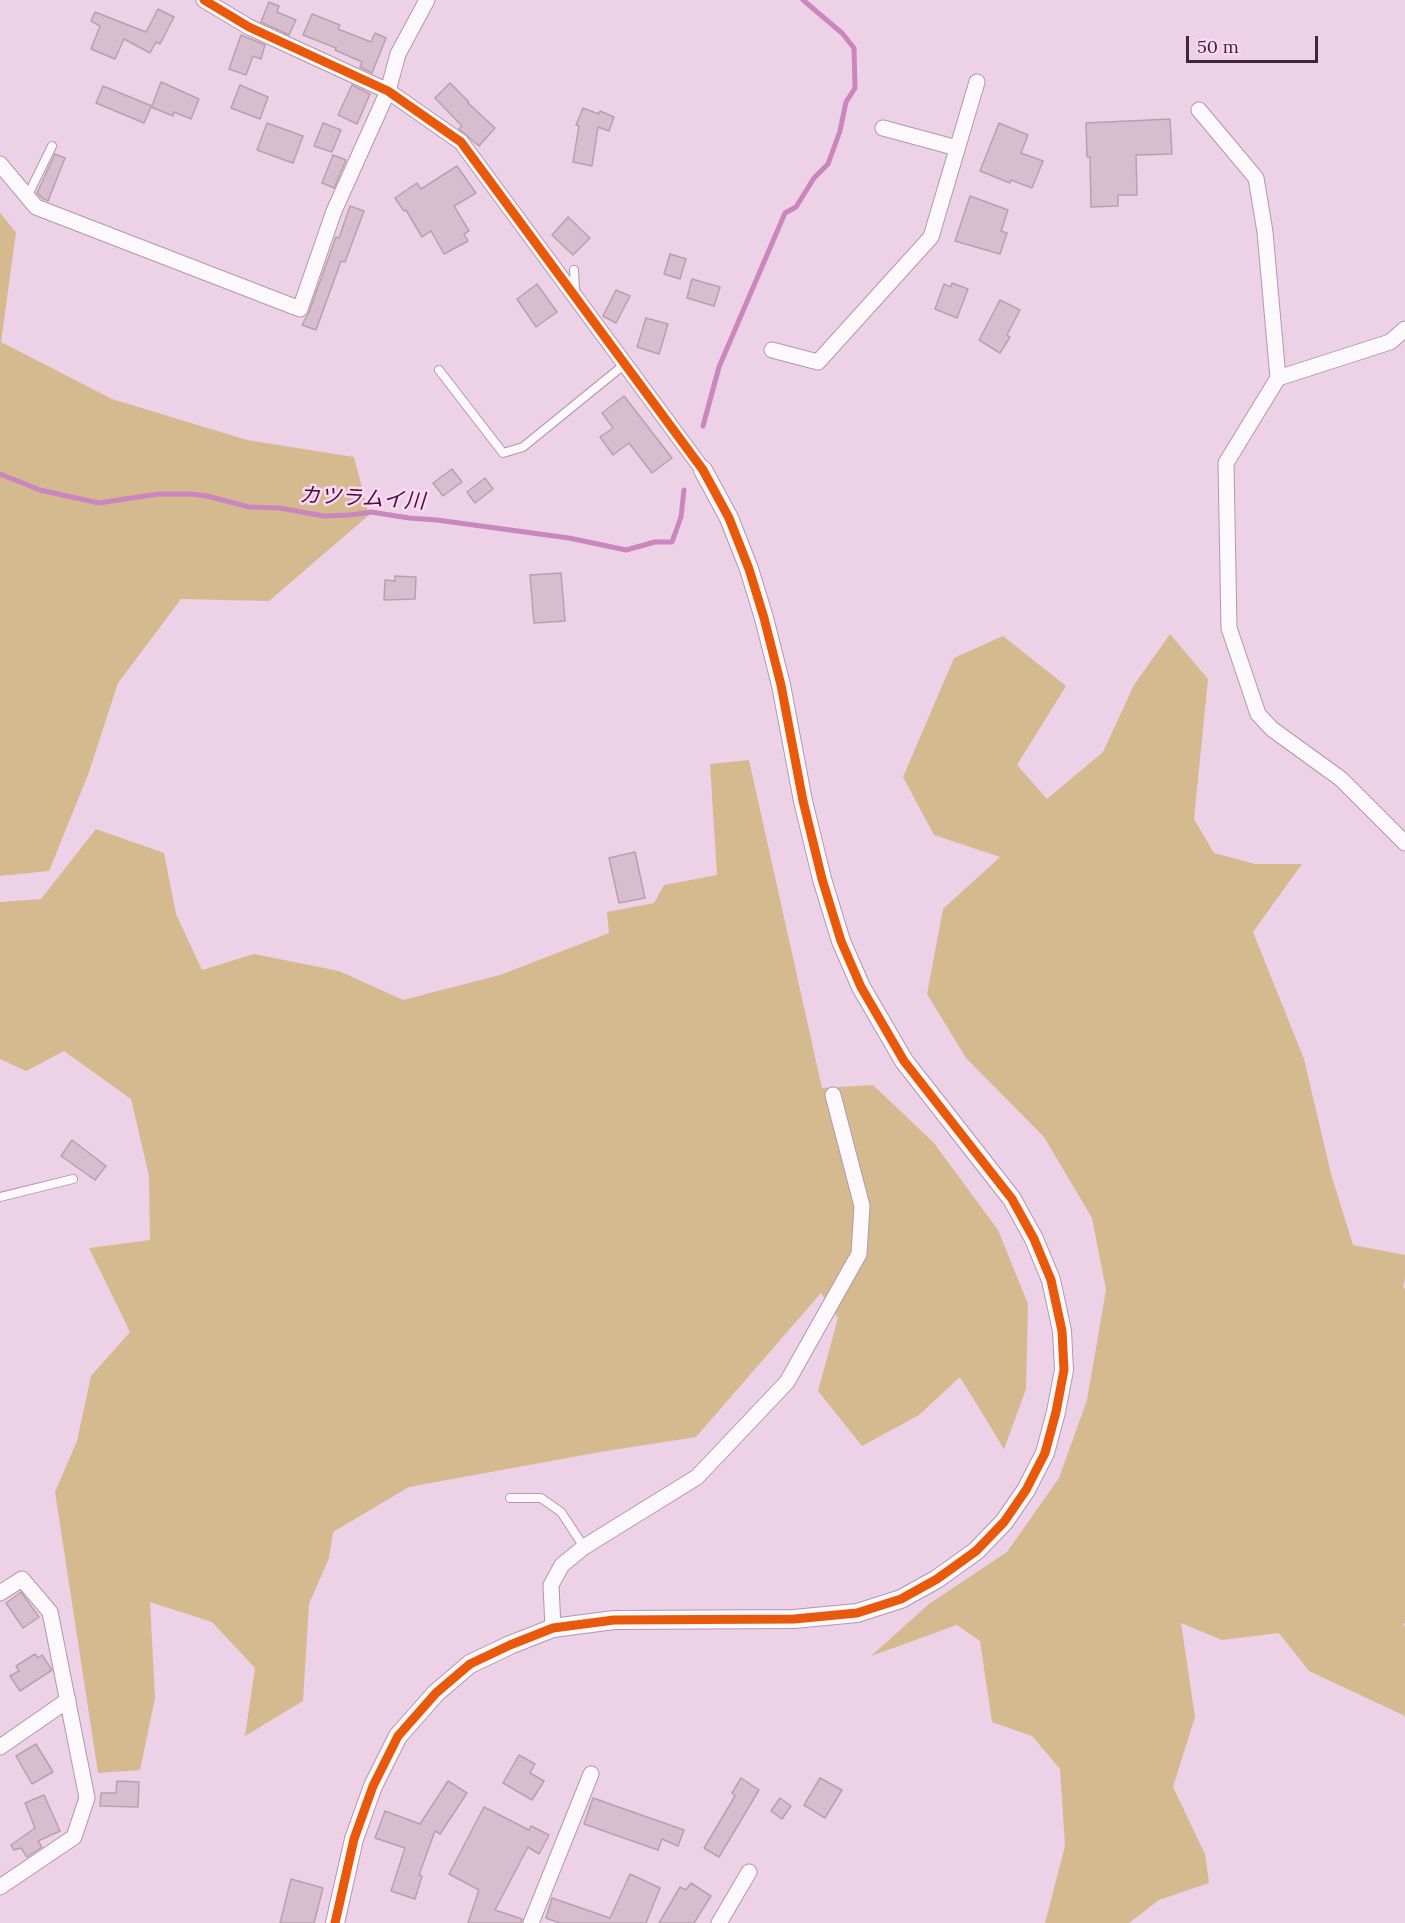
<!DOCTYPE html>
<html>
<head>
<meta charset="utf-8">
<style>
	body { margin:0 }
	#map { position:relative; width:1405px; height:1923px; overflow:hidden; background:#edd1e7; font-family:Lora,serif }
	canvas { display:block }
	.scale { position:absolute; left:1186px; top:36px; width:132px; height:27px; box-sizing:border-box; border:3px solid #3d2639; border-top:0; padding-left:8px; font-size:18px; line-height:21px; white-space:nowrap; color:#3d2639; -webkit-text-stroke:4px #fed8f5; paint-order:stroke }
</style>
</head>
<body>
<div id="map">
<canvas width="1405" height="1923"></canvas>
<div class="scale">50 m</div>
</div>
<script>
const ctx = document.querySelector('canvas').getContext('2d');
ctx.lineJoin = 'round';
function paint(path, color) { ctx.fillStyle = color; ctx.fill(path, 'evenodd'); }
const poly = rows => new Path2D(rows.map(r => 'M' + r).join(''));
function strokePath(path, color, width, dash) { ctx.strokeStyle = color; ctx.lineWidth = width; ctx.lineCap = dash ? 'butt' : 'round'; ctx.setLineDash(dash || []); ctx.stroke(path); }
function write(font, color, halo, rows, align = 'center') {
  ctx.font = font + ' Lora,"Noto Sans JP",serif'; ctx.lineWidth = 5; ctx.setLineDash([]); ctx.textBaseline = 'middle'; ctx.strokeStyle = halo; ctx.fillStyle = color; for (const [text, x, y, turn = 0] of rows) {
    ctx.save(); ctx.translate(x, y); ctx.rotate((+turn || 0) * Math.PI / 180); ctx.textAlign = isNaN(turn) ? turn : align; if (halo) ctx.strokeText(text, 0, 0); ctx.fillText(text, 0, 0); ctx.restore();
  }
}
const green = poly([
	[0,213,16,232,1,342,112,399,247,440,354,457,369,515,269,601,181,599,118,683,88,775,49,871,0,876],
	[1170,634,1208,679,1194,819,1214,853,1255,864,1302,864,1253,932,1304,1059,1331,1174,1353,1245,1405,1255,1405,1278,1403,1287,1405,1289,1405,1623,1403,1625,1405,1626,1405,1716,1309,1671,1279,1633,1222,1640,1181,1623,1195,1717,1173,1787,1205,1854,1209,1883,1159,1900,1129,1923,1045,1923,1065,1846,1060,1769,1032,1736,992,1722,980,1641,957,1625,871,1656,929,1604,1007,1552,1059,1478,1087,1400,1106,1290,1092,1218,1044,1137,966,1058,927,994,943,909,1000,857,934,835,903,777,954,658,1003,636,1066,686,1017,765,1047,799,1103,752,1134,685],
	[749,760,822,1088,873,1085,934,1143,998,1230,1028,1304,1026,1389,1004,1449,960,1377,919,1415,862,1446,818,1391,838,1318,821,1293,696,1437,600,1452,409,1487,333,1532,329,1558,309,1604,303,1701,245,1736,255,1668,212,1622,150,1602,155,1698,140,1770,98,1773,55,1492,77,1441,91,1376,130,1332,89,1248,150,1240,149,1176,131,1099,64,1051,26,1071,0,1059,0,902,41,899,96,829,164,853,176,914,202,970,254,954,339,971,403,1000,500,975,609,933,607,912,654,903,664,885,717,875,710,764]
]);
const stream = poly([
	[703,426,719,367,785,213,796,207,814,178,828,164,840,131,846,102,855,88,854,48,842,33,803,0],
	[0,474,40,490,99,503,158,494,191,494,207,496,249,507,280,508,324,516,350,515,371,512,409,518,437,520,569,538,626,550,655,542,672,542,681,517,684,490]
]);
const building = poly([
	[269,2,279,6,277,12,296,20,289,35,261,22,269,2],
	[158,9,174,17,160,44,156,42,150,53,124,39,115,59,91,49,100,26,91,21,95,12,146,32,158,9],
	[312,14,340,25,338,29,371,42,375,33,386,38,372,73,360,67,362,62,335,50,336,48,303,35,312,14],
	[241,35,265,45,261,59,253,56,246,75,229,69,241,35],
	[161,82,199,99,191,119,174,112,173,116,151,107,144,123,96,103,103,86,152,106,161,82],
	[450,83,469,102,468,103,495,128,479,146,459,129,462,126,435,98,450,83],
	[240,85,268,97,260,119,231,108,240,85],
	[352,85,370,94,357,124,338,115,352,85],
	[583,108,599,114,600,111,614,117,609,131,598,127,592,166,573,162,579,126,576,125,583,108],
	[1170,119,1172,154,1136,155,1137,195,1118,195,1118,206,1091,207,1090,157,1087,157,1086,123,1170,119],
	[267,123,303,136,293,163,257,150,267,123],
	[323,123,341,130,332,152,314,146,323,123],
	[999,123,1028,135,1021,153,1043,161,1032,188,1011,180,1010,183,980,171,999,123],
	[55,154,65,158,48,201,42,198,37,193,55,154],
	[333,155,346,160,334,188,322,183,333,155],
	[457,166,476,193,454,206,469,231,464,234,468,241,444,254,431,231,422,237,406,210,404,211,395,198,417,183,421,189,457,166],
	[970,196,1008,210,1001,231,1007,233,1000,254,955,241,970,196],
	[350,206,364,211,345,262,341,261,316,330,302,325,309,312,336,237,339,238,350,206],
	[568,217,590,238,573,255,552,235,568,217],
	[670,254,686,259,680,279,664,274,670,254],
	[692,279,720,287,714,306,687,298,692,279],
	[952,283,968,289,957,318,935,309,944,284,951,287,952,283],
	[537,284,557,312,536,327,517,299,537,284],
	[616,290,630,296,616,323,603,316,616,290],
	[1000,300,1020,310,1007,335,1010,337,1000,353,979,340,1000,300],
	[646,318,668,324,659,354,637,347,646,318],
	[624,396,672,458,652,473,629,443,613,455,600,437,613,428,602,413,624,396],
	[452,469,462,482,443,496,433,483,452,469],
	[485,478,493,489,475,503,467,492,485,478],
	[561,573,565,621,534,623,530,575,561,573],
	[395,576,416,577,415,599,384,600,385,580,395,581,395,576],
	[635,852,645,898,619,903,609,858,635,852],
	[72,1140,106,1166,95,1180,61,1156,72,1140],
	[21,1592,39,1617,23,1628,6,1603,21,1592],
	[35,1654,38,1658,42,1655,52,1670,20,1691,10,1676,19,1671,16,1666,35,1654],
	[36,1744,53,1772,32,1784,16,1756,36,1744],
	[519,1755,535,1764,530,1773,544,1781,532,1800,503,1783,519,1755],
	[741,1778,759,1790,719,1857,704,1848,735,1796,732,1793,741,1778],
	[820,1778,842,1790,825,1818,804,1805,820,1778],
	[117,1781,139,1782,138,1807,100,1806,101,1793,116,1793,117,1781],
	[448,1781,467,1793,440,1834,435,1831,419,1875,422,1876,415,1899,391,1891,405,1848,375,1838,385,1811,420,1824,448,1781],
	[44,1795,60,1831,38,1841,42,1847,27,1857,21,1848,14,1850,11,1845,35,1828,25,1803,44,1795],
	[593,1798,684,1830,678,1846,662,1839,658,1850,584,1824,593,1798],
	[780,1798,791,1806,782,1819,771,1811,780,1798],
	[484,1807,529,1830,531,1826,549,1835,539,1854,528,1847,495,1910,522,1919,521,1923,468,1923,479,1890,449,1874,484,1807],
	[630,1874,660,1888,646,1923,560,1923,546,1918,552,1898,610,1918,630,1874],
	[291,1879,323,1888,314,1923,280,1923,291,1879],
	[691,1883,711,1896,694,1923,659,1923,680,1887,686,1890,691,1883]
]);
const service = poly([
	[27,197,52,146],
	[574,270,575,291],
	[439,370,503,453,523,447,625,364],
	[0,1197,73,1179],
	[510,1498,541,1498,561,1512,584,1547]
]);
const minor = poly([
	[204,0,249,27,388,91,461,142,703,470],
	[1199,110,1256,178,1265,232,1278,378,1226,463,1229,628,1258,714,1272,729,1341,779,1405,843],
	[883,128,957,148],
	[0,164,36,207,300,309,334,211,388,91,398,54,427,0],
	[772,350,818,362,931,237,977,82],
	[1278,378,1390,342,1405,329],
	[0,1593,22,1579,50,1612,87,1798,74,1837,0,1887],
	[553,1628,551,1585,562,1565,584,1547,697,1477,787,1382,859,1254,862,1206,833,1095],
	[0,1747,68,1700],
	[531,1923,591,1774],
	[719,1923,749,1872]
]);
const tertiary = poly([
	[335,1923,354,1839,373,1786,398,1736,436,1693,470,1664,510,1645,553,1628,614,1620,794,1619,857,1613,901,1599,937,1579,976,1551,1004,1522,1026,1490,1045,1453,1056,1412,1064,1370,1062,1331,1051,1280,1034,1239,1012,1199,904,1061,861,987,841,941,822,879,803,801,781,685,764,618,749,569,729,518,703,470]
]);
const cycleway = poly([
	[204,0,249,27,388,91,461,142,703,470,729,518,749,569,764,618,781,685,803,801,822,879,841,941,861,987,904,1061,1012,1199,1034,1239,1051,1280,1062,1331,1064,1370,1056,1412,1045,1453,1026,1490,1004,1522,976,1551,937,1579,901,1599,857,1613,794,1619,614,1620,553,1628,510,1645,470,1664,436,1693,398,1736,373,1786,354,1839,335,1923]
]);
const waterNames = [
	["カツラムイ川",362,499,3]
];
paint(green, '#d5ba90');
strokePath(stream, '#cb86be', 5);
paint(building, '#d7bdcd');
strokePath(building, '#b9a0af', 1.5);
strokePath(service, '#b099ac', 10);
strokePath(minor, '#b099ac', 17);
strokePath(tertiary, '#b099ac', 20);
strokePath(service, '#fcf8fb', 8);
strokePath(minor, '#fcf8fb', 15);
strokePath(tertiary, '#fcf8fb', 18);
strokePath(cycleway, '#e8590c', 9);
write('italic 21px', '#47103f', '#fed8f5', waterNames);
</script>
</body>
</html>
